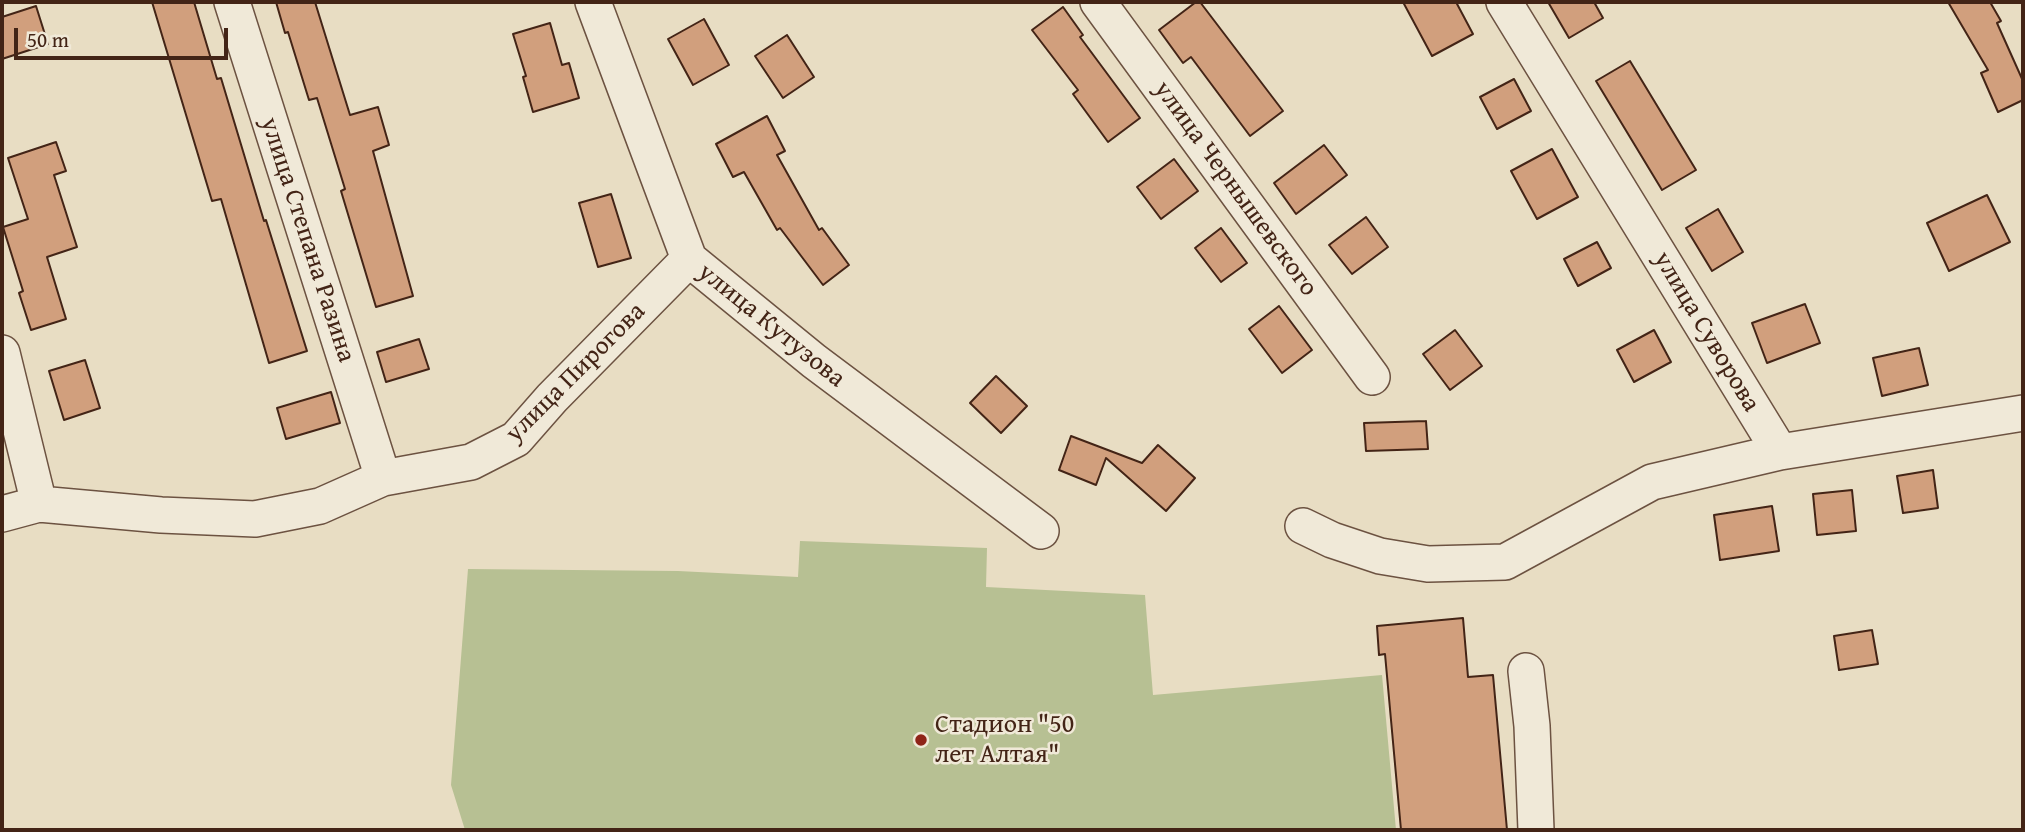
<!DOCTYPE html>
<html>
<head>
<meta charset="utf-8">
<style>
	body { margin:0 }
	#map { position:relative; width:2025px; height:832px; overflow:hidden; background:#e8ddc3; font-family:"Gentium Book Plus",serif }
	canvas { display:block }
	.frame { position:absolute; inset:0; border:4px solid #432416; pointer-events:none }
	.scale { position:absolute; left:14px; top:28px; width:214px; height:32px; box-sizing:border-box; border:4px solid #432416; border-top:0; padding-left:9px; font-size:21px; line-height:24px; white-space:nowrap; color:#432416; -webkit-text-stroke:5px #f0e9d8; paint-order:stroke }
</style>
</head>
<body>
<div id="map">
<canvas width="2025" height="832"></canvas>
<div class="frame"></div>
<div class="scale">50 m</div>
</div>
<script>
const ctx = document.querySelector('canvas').getContext('2d');
ctx.lineJoin = 'round';
function paint(path, color) { ctx.fillStyle = color; ctx.fill(path, 'evenodd'); }
const poly = rows => new Path2D(rows.map(r => 'M' + r).join(''));
function strokePath(path, color, width, dash) { ctx.strokeStyle = color; ctx.lineWidth = width; ctx.lineCap = dash ? 'butt' : 'round'; ctx.setLineDash(dash || []); ctx.stroke(path); }
function write(font, color, halo, rows, align = 'center') {
  ctx.font = font + ' "Gentium Book Plus",serif'; ctx.lineWidth = 5; ctx.setLineDash([]); ctx.textBaseline = 'middle'; ctx.strokeStyle = halo; ctx.fillStyle = color; for (const [text, x, y, turn = 0] of rows) {
    ctx.save(); ctx.translate(x, y); ctx.rotate((+turn || 0) * Math.PI / 180); ctx.textAlign = isNaN(turn) ? turn : align; if (halo) ctx.strokeText(text, 0, 0); ctx.fillText(text, 0, 0); ctx.restore();
  }
}
const green = poly([
	[800,541,987,548,986,587,1145,595,1153,695,1382,675,1396,830,465,830,451,785,468,569,678,571,798,577]
]);
const building = poly([
	[152,2,194,2,217,79,221,78,264,221,266,220,307,351,269,363,221,199,212,201,152,2],
	[276,2,315,2,350,115,378,107,389,145,373,151,413,296,376,307,341,191,345,189,317,98,309,100,288,32,285,33,276,2],
	[1196,2,1200,2,1283,111,1250,136,1191,57,1183,63,1159,30,1196,2],
	[1403,2,1456,2,1473,34,1432,56,1403,2],
	[1548,2,1594,2,1603,18,1569,38,1548,2],
	[1948,2,1990,2,2001,21,1997,23,2023,81,2023,100,1998,112,1981,73,1988,70,1948,2],
	[36,6,48,44,2,59,2,17,36,6],
	[1063,7,1083,35,1080,37,1140,118,1108,142,1073,94,1078,90,1032,30,1063,7],
	[704,19,729,65,693,85,668,39,704,19],
	[550,23,562,65,569,63,579,98,533,112,523,77,526,76,513,34,550,23],
	[787,35,814,77,783,98,755,56,787,35],
	[1630,61,1696,170,1662,190,1596,81,1630,61],
	[1514,79,1531,111,1497,129,1480,97,1514,79],
	[767,116,785,151,777,155,819,230,822,228,849,265,823,285,780,228,777,230,744,172,733,177,716,144,767,116],
	[56,142,66,171,54,175,77,247,47,257,66,319,31,330,19,293,23,291,3,227,28,219,8,158,56,142],
	[1324,145,1347,175,1296,214,1274,183,1324,145],
	[1552,149,1578,197,1537,219,1511,171,1552,149],
	[1174,159,1198,191,1161,219,1137,187,1174,159],
	[611,194,631,258,598,267,579,203,611,194],
	[1987,195,2010,242,1949,271,1927,223,1987,195],
	[1718,209,1743,252,1712,271,1686,228,1718,209],
	[1366,217,1388,247,1352,274,1329,245,1366,217],
	[1221,228,1247,263,1221,282,1195,248,1221,228],
	[1597,242,1611,268,1578,286,1564,259,1597,242],
	[1805,304,1820,343,1767,363,1752,323,1805,304],
	[1279,306,1312,350,1282,373,1249,329,1279,306],
	[1455,330,1482,366,1450,390,1423,354,1455,330],
	[1654,330,1671,362,1634,382,1617,350,1654,330],
	[419,339,429,369,386,382,377,352,419,339],
	[1919,348,1928,385,1882,396,1873,358,1919,348],
	[85,360,100,408,64,420,49,371,85,360],
	[996,376,1027,406,1001,433,970,403,996,376],
	[331,392,340,423,286,439,277,408,331,392],
	[1426,421,1428,449,1366,451,1364,423,1426,421],
	[1071,436,1142,463,1158,445,1195,478,1166,511,1106,458,1096,485,1059,470,1071,436],
	[1933,470,1938,508,1903,513,1897,476,1933,470],
	[1852,490,1856,531,1817,535,1813,494,1852,490],
	[1772,506,1779,551,1720,560,1714,515,1772,506],
	[1463,618,1468,677,1493,675,1507,830,1401,830,1385,654,1379,655,1377,626,1463,618],
	[1872,630,1878,664,1839,670,1834,636,1872,630]
]);
const minor = poly([
	[232,2,383,478],
	[593,2,689,259,814,361,1041,531],
	[1098,2,1372,377],
	[1504,2,1780,452,2023,413],
	[2,353,39,504],
	[2,514,39,504,161,515,255,519,320,506,383,478,471,462,516,439,552,398,689,259],
	[1303,526,1332,540,1380,556,1428,564,1505,562,1652,482,1780,452],
	[1526,671,1532,726,1536,830]
]);
const markers = [
	[921,740,7,"#8f2418"]
];
const streetNames = [
	["улица Чернышевского",1235,189,54],
	["улица Степана Разина",307,240,72],
	["улица Кутузова",771,326,39],
	["улица Суворова",1706,332,59],
	["улица Пирогова",576,373,-45]
];
const poiNames = [
	["Стадион \"50",935,725],
	["лет Алтая\"",935,755]
];
paint(green, '#b7c093');
paint(building, '#d19f7d');
strokePath(building, '#432416', 2);
strokePath(minor, '#6c5241', 38);
strokePath(minor, '#f0e9d8', 35);
for (const [x, y, r, color] of markers) { const dot = new Path2D(); dot.arc(x, y, r, 0, 2 * Math.PI); ctx.fillStyle = color; ctx.fill(dot); strokePath(dot, '#f0e9d8', 2.5); }
write('26px', '#432416', '#f0e9d8', streetNames);
write('26px', '#432416', '#f0e9d8', poiNames, 'left');
</script>
</body>
</html>
